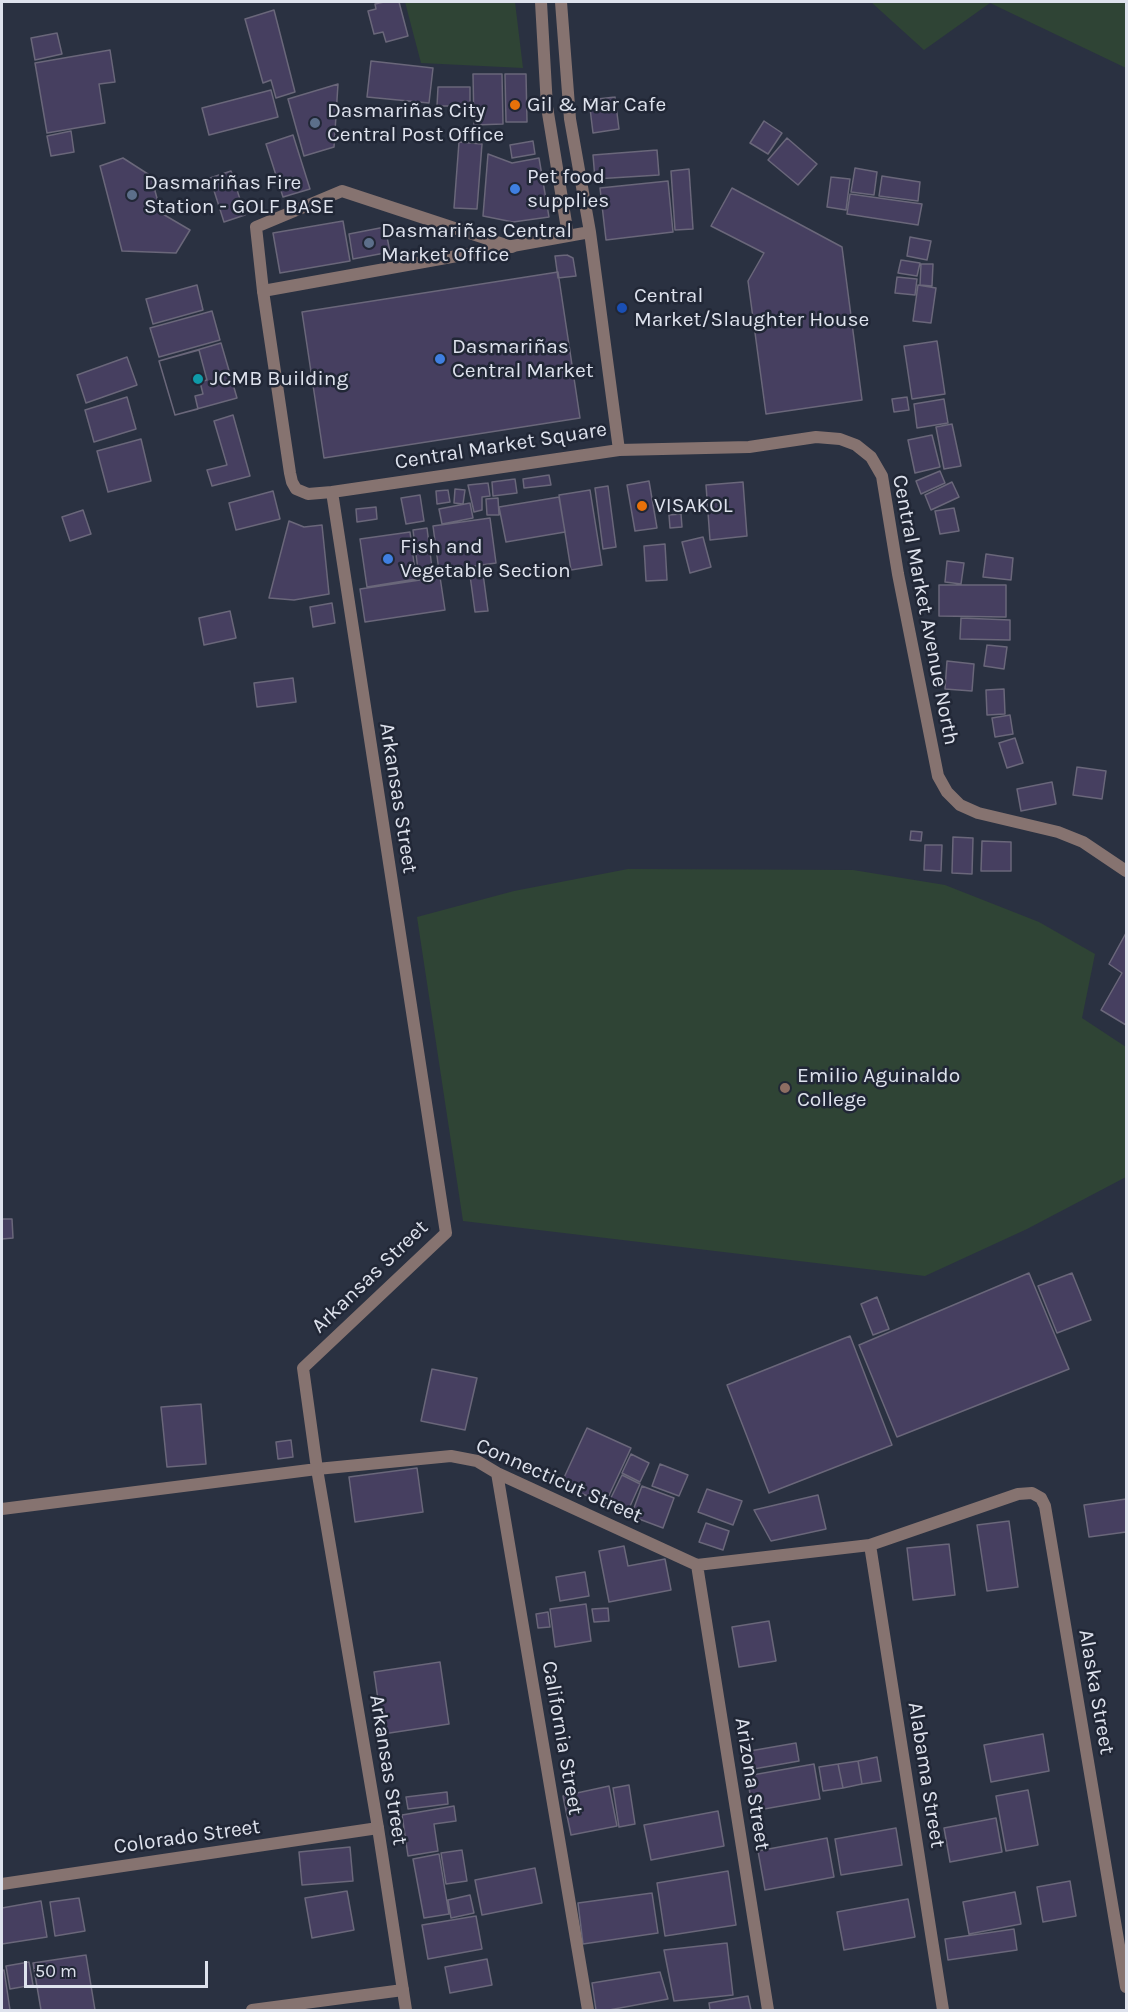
<!DOCTYPE html>
<html>
<head>
<meta charset="utf-8">
<style>
	body { margin:0 }
	#map { position:relative; width:1128px; height:2012px; overflow:hidden; background:#2a3141; font-family:Karla,sans-serif }
	canvas { display:block }
	.frame { position:absolute; inset:0; border:3px solid #dee2ed; pointer-events:none }
	.scale { position:absolute; left:24px; top:1961px; width:184px; height:27px; box-sizing:border-box; border:3px solid #dee2ed; border-top:0; padding-left:8px; font-size:18px; line-height:21px; white-space:nowrap; color:#dee2ed; -webkit-text-stroke:4px #212736; paint-order:stroke }
</style>
</head>
<body>
<div id="map">
<canvas width="1128" height="2012"></canvas>
<div class="frame"></div>
<div class="scale">50 m</div>
</div>
<script>
const ctx = document.querySelector('canvas').getContext('2d');
ctx.lineJoin = 'round';
function paint(path, color) { ctx.fillStyle = color; ctx.fill(path, 'evenodd'); }
const poly = rows => new Path2D(rows.map(r => 'M' + r).join(''));
function strokePath(path, color, width, dash) { ctx.strokeStyle = color; ctx.lineWidth = width; ctx.lineCap = dash ? 'butt' : 'round'; ctx.setLineDash(dash || []); ctx.stroke(path); }
function write(font, color, halo, rows, align = 'center') {
  ctx.font = font + ' Karla,sans-serif'; ctx.lineWidth = 5; ctx.setLineDash([]); ctx.textBaseline = 'middle'; ctx.strokeStyle = halo; ctx.fillStyle = color; for (const [text, x, y, turn = 0] of rows) {
    ctx.save(); ctx.translate(x, y); ctx.rotate((+turn || 0) * Math.PI / 180); ctx.textAlign = isNaN(turn) ? turn : align; if (halo) ctx.strokeText(text, 0, 0); ctx.fillText(text, 0, 0); ctx.restore();
  }
}
const green = poly([
	[405,2,515,2,523,68,421,63],
	[871,2,1126,2,1126,68,990,3,924,50],
	[628,869,853,870,945,885,1039,922,1095,954,1082,1018,1126,1047,1126,1177,1027,1229,925,1276,463,1221,417,917,514,891]
]);
const building = poly([
	[384,2,399,2,408,36,386,42,383,32,374,34,368,11,376,9,375,4,384,2],
	[274,10,295,92,276,98,271,80,263,83,245,19,274,10],
	[57,33,62,54,35,60,31,38,57,33],
	[110,50,115,82,99,84,105,123,47,133,35,63,110,50],
	[371,61,433,68,429,103,367,97,371,61],
	[473,74,502,74,503,124,474,125,473,74],
	[505,74,526,74,527,122,506,122,505,74],
	[338,84,334,147,304,156,288,99,338,84],
	[438,87,470,87,470,106,437,106,438,87],
	[271,90,278,117,209,135,202,108,271,90],
	[615,97,619,129,593,133,589,100,615,97],
	[764,121,782,133,768,154,750,143,764,121],
	[71,131,74,152,51,156,47,136,71,131],
	[293,135,310,189,283,197,266,144,293,135],
	[787,138,817,164,798,185,768,160,787,138],
	[533,141,535,154,512,158,510,145,533,141],
	[459,142,482,144,477,209,454,208,459,142],
	[657,150,659,175,595,179,593,155,657,150],
	[488,154,512,163,539,158,549,217,513,222,483,216,488,154],
	[123,158,151,176,161,213,190,230,176,253,122,251,100,166,123,158],
	[855,168,877,172,874,195,851,192,855,168],
	[689,169,693,229,675,230,671,171,689,169],
	[231,171,245,215,224,222,210,178,231,171],
	[882,176,920,182,918,201,879,196,882,176],
	[831,177,850,179,846,210,827,207,831,177],
	[668,181,673,232,606,240,600,188,668,181],
	[732,188,842,247,862,400,766,414,748,281,764,253,711,226,732,188],
	[850,194,922,204,918,225,847,214,850,194],
	[343,221,350,261,280,273,273,233,343,221],
	[385,227,390,252,353,259,349,234,385,227],
	[910,237,931,241,927,260,907,256,910,237],
	[567,255,573,258,576,276,558,278,555,256,567,255],
	[901,260,920,263,917,276,898,273,901,260],
	[921,264,933,264,932,286,920,285,921,264],
	[558,272,580,418,324,458,302,312,558,272],
	[897,277,917,279,915,295,895,293,897,277],
	[197,285,203,310,153,324,146,299,197,285],
	[918,285,936,288,931,323,913,321,918,285],
	[212,311,220,340,159,357,150,328,212,311],
	[937,341,945,394,912,399,904,346,937,341],
	[221,343,237,398,175,415,159,361,221,343],
	[199,350,207,380,200,382,203,394,195,396,198,409,175,415,159,361,199,350],
	[127,357,137,385,86,403,77,375,127,357],
	[127,397,136,429,94,442,85,410,127,397],
	[907,397,909,410,894,412,892,399,907,397],
	[944,399,948,423,917,428,914,404,944,399],
	[233,415,250,476,212,486,207,470,227,465,214,421,233,415],
	[952,424,961,466,944,469,936,427,952,424],
	[932,435,940,467,915,473,908,440,932,435],
	[141,439,151,481,108,492,97,451,141,439],
	[940,471,945,483,921,494,916,481,940,471],
	[549,475,551,485,524,488,523,479,549,475],
	[515,479,517,493,493,496,492,482,515,479],
	[649,481,657,528,635,531,627,485,649,481],
	[743,482,747,536,710,540,706,485,743,482],
	[952,482,959,497,931,510,925,495,952,482],
	[488,483,490,496,482,497,482,510,474,512,468,485,488,483],
	[608,486,616,547,603,549,595,488,608,486],
	[455,489,465,490,463,504,454,503,455,489],
	[448,490,450,502,437,504,436,491,448,490],
	[590,490,602,565,571,570,559,495,590,490],
	[273,491,280,519,236,530,229,503,273,491],
	[420,495,424,521,406,524,401,498,420,495],
	[559,497,565,532,506,542,499,507,559,497],
	[498,498,499,515,487,515,486,499,498,498],
	[470,503,473,518,442,524,439,509,470,503],
	[376,507,377,519,357,522,356,509,376,507],
	[954,508,959,531,940,534,935,511,954,508],
	[83,510,91,534,70,541,62,517,83,510],
	[681,514,682,527,670,528,669,515,681,514],
	[490,518,496,563,439,571,433,526,490,518],
	[289,521,304,527,322,525,329,594,294,600,269,598,289,521],
	[427,528,433,576,419,578,413,530,427,528],
	[410,532,416,579,367,587,360,539,410,532],
	[703,537,711,567,690,573,682,542,703,537],
	[665,544,667,580,646,581,644,546,665,544],
	[986,554,1013,558,1011,580,983,577,986,554],
	[947,561,964,563,961,584,945,582,947,561],
	[482,566,488,611,475,612,469,568,482,566],
	[440,577,445,610,365,622,360,589,440,577],
	[939,585,1006,585,1006,617,939,616,939,585],
	[332,603,335,623,313,627,310,607,332,603],
	[230,611,236,638,204,645,199,618,230,611],
	[961,618,1010,620,1010,640,960,639,961,618],
	[987,645,1007,647,1004,669,984,666,987,645],
	[947,661,974,664,972,691,945,689,947,661],
	[293,678,296,702,257,707,254,683,293,678],
	[1004,689,1005,714,987,715,986,690,1004,689],
	[1010,715,1013,734,995,737,992,718,1010,715],
	[1015,738,1023,763,1007,768,999,743,1015,738],
	[1077,767,1106,771,1102,799,1073,795,1077,767],
	[1052,782,1056,804,1021,811,1017,789,1052,782],
	[911,831,922,832,921,841,910,840,911,831],
	[953,837,973,838,972,874,952,873,953,837],
	[982,841,1011,842,1011,871,981,871,982,841],
	[925,845,942,845,941,871,924,870,925,845],
	[1126,933,1126,1025,1101,1010,1122,973,1109,964,1126,933],
	[2,1219,12,1219,13,1238,2,1239,2,1219],
	[1029,1273,1069,1369,897,1437,859,1345,1029,1273],
	[1072,1273,1091,1320,1057,1333,1038,1286,1072,1273],
	[877,1297,889,1329,873,1335,861,1304,877,1297],
	[850,1336,892,1445,769,1493,727,1385,850,1336],
	[432,1369,477,1378,465,1430,421,1421,432,1369],
	[201,1404,206,1464,167,1467,161,1407,201,1404],
	[587,1428,631,1448,605,1504,561,1484,587,1428],
	[291,1440,293,1457,278,1459,276,1442,291,1440],
	[631,1454,649,1463,640,1482,622,1473,631,1454],
	[660,1464,688,1475,679,1496,652,1486,660,1464],
	[417,1468,423,1512,355,1522,349,1477,417,1468],
	[622,1475,640,1484,627,1513,608,1504,622,1475],
	[642,1486,674,1498,663,1528,631,1516,642,1486],
	[707,1489,742,1501,733,1525,698,1512,707,1489],
	[818,1495,826,1529,771,1541,754,1510,818,1495],
	[1126,1499,1126,1532,1089,1537,1084,1505,1126,1499],
	[1009,1521,1018,1587,987,1591,977,1525,1009,1521],
	[706,1523,729,1531,723,1550,699,1542,706,1523],
	[949,1544,955,1595,913,1600,907,1548,949,1544],
	[624,1546,628,1566,665,1559,671,1590,609,1602,599,1551,624,1546],
	[585,1572,589,1596,560,1601,556,1577,585,1572],
	[586,1604,591,1641,555,1647,550,1609,586,1604],
	[608,1608,609,1621,594,1622,592,1609,608,1608],
	[548,1612,550,1627,538,1628,536,1614,548,1612],
	[769,1621,776,1661,739,1667,732,1627,769,1621],
	[440,1662,449,1724,383,1734,374,1672,440,1662],
	[1043,1734,1049,1771,991,1782,984,1745,1043,1734],
	[796,1743,799,1761,748,1770,744,1752,796,1743],
	[877,1757,881,1781,862,1784,858,1761,877,1757],
	[858,1761,862,1784,843,1788,838,1764,858,1761],
	[814,1764,820,1799,753,1811,747,1776,814,1764],
	[838,1764,843,1788,823,1791,819,1767,838,1764],
	[629,1785,635,1824,619,1827,613,1788,629,1785],
	[609,1786,617,1826,571,1835,563,1796,609,1786],
	[1028,1790,1038,1845,1006,1851,996,1796,1028,1790],
	[447,1792,448,1804,408,1809,406,1797,447,1792],
	[454,1806,456,1821,434,1824,438,1851,408,1856,402,1815,454,1806],
	[718,1811,724,1846,651,1860,644,1825,718,1811],
	[996,1818,1002,1852,950,1862,944,1828,996,1818],
	[896,1828,902,1865,841,1875,835,1839,896,1828],
	[827,1838,834,1877,765,1890,758,1851,827,1838],
	[350,1847,353,1881,302,1885,299,1852,350,1847],
	[462,1850,467,1881,446,1884,441,1853,462,1850],
	[439,1854,449,1914,424,1918,413,1859,439,1854],
	[535,1868,542,1903,482,1915,475,1880,535,1868],
	[728,1871,736,1925,665,1936,657,1883,728,1871],
	[1070,1881,1076,1916,1043,1922,1037,1887,1070,1881],
	[347,1891,354,1930,312,1938,305,1898,347,1891],
	[1015,1892,1021,1924,969,1934,963,1902,1015,1892],
	[652,1893,658,1933,583,1944,578,1903,652,1893],
	[470,1895,474,1913,451,1918,448,1900,470,1895],
	[79,1898,85,1931,55,1936,50,1902,79,1898],
	[908,1899,915,1937,844,1950,837,1912,908,1899],
	[41,1901,47,1937,2,1944,2,1908,41,1901],
	[476,1916,482,1949,428,1959,422,1925,476,1916],
	[1014,1929,1017,1950,948,1960,945,1939,1014,1929],
	[727,1943,733,1995,674,2001,664,1950,727,1943],
	[86,1955,95,2010,41,2010,33,1963,86,1955],
	[487,1959,492,1985,450,1993,445,1967,487,1959],
	[29,1962,33,1985,10,1989,6,1966,29,1962],
	[4,1970,10,2010,2,2010,2,1971,4,1970],
	[660,1972,668,1999,609,2010,596,2010,592,1983,660,1972],
	[748,1996,751,2010,710,2010,709,2003,748,1996]
]);
const minor = poly([
	[263,291,256,227,342,191,512,247],
	[317,1469,451,1456,477,1461,497,1473,697,1565,870,1545,1018,1494,1032,1493,1041,1498,1045,1506,1126,1987],
	[497,1473,588,2010],
	[870,1545,943,2010],
	[697,1565,768,2010],
	[2,1884,378,1828],
	[252,2010,403,1990]
]);
const tertiary = poly([
	[541,2,547,107,568,235],
	[561,2,570,119,590,232,619,450],
	[590,232,263,291,290,473,292,482,296,489,308,494,332,492,619,450,749,447,816,437,840,439,856,445,871,457,882,476,898,574,938,776,947,792,960,805,978,813,1058,832,1083,842,1126,871],
	[332,492,446,1233,303,1368,317,1469,378,1828,406,2010],
	[2,1509,317,1469]
]);
const markers = [
	[515,105,6,"#e8710a"],
	[315,123,6,"#5c6f8a"],
	[515,189,6,"#3f7fe0"],
	[132,195,6,"#5c6f8a"],
	[369,243,6,"#5c6f8a"],
	[622,308,6,"#1a4fb4"],
	[440,359,6,"#3f7fe0"],
	[198,379,6,"#0f9aa8"],
	[642,506,6,"#e8710a"],
	[388,559,6,"#3f7fe0"],
	[785,1088,6,"#8d6e63"]
];
const poiNames = [
	["Gil & Mar Cafe",527,105],
	["Dasmariñas City",327,111],
	["Central Post Office",327,135],
	["Pet food",527,177],
	["supplies",527,201],
	["Dasmariñas Fire",144,183],
	["Station - GOLF BASE",144,207],
	["Dasmariñas Central",381,231],
	["Market Office",381,255],
	["Central",634,296],
	["Market/Slaughter House",634,320],
	["Dasmariñas",452,347],
	["Central Market",452,371],
	["JCMB Building",210,379],
	["VISAKOL",654,506],
	["Fish and",400,547],
	["Vegetable Section",400,571],
	["Emilio Aguinaldo",797,1076],
	["College",797,1100]
];
const streetNames = [
	["Central Market Square",501,446,-9],
	["Central Market Avenue North",925,610,79],
	["Arkansas Street",398,798,81],
	["Arkansas Street",370,1277,-44],
	["Connecticut Street",559,1481,24],
	["Alaska Street",1096,1692,80],
	["California Street",562,1738,80],
	["Arkansas Street",388,1770,81],
	["Alabama Street",926,1775,81],
	["Arizona Street",752,1784,81],
	["Colorado Street",187,1837,-8]
];
paint(green, '#2f4435');
paint(building, '#463f60');
strokePath(building, '#6a677a', 1.5);
strokePath(minor, '#867370', 12);
strokePath(tertiary, '#867370', 12);
for (const [x, y, r, color] of markers) { const dot = new Path2D(); dot.arc(x, y, r, 0, 2 * Math.PI); ctx.fillStyle = color; ctx.fill(dot); strokePath(dot, '#212736', 2); }
write('21px', '#dee2ed', '#212736', poiNames, 'left');
write('21px', '#dee2ed', '#212736', streetNames);
</script>
</body>
</html>
